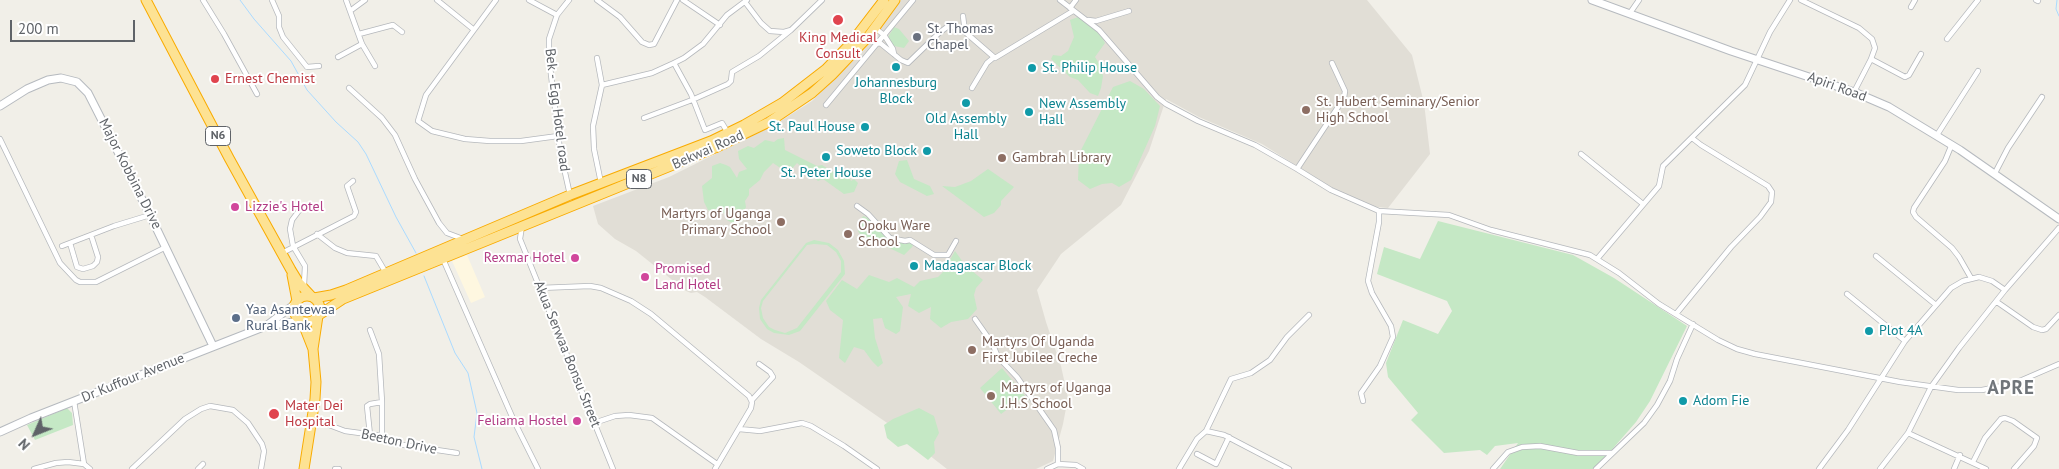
<!DOCTYPE html>
<html>
<head>
<meta charset="utf-8">
<style>
	body { margin:0 }
	#map { position:relative; width:2059px; height:469px; overflow:hidden; background:#f1efe8; font-family:"PT Sans",sans-serif }
	canvas { display:block }
	.north { position:absolute; left:10px; top:409px; width:50px; height:50px; -webkit-text-stroke:4px #fff; paint-order:stroke; rotate:226deg; font-size:14px; font-weight:700; line-height:20px; text-align:center; color:#5f6368 }
	.north::after { content:''; display:block; margin:auto; width:18px; height:22px; background:#5f6368; clip-path:polygon(50% 0,100% 100%,50% 72%,0 100%) }
	.scale { position:absolute; left:10px; top:20px; width:125px; height:22px; box-sizing:border-box; border:2px solid #5f6368; border-top:0; padding-left:6px; font-size:15px; line-height:18px; white-space:nowrap; color:#5f6368; -webkit-text-stroke:4px #fff; paint-order:stroke }
</style>
</head>
<body>
<div id="map">
<canvas width="2059" height="469"></canvas>
<div class="north">N</div>
<div class="scale">200 m</div>
</div>
<script>
const ctx = document.querySelector('canvas').getContext('2d');
ctx.lineJoin = 'round';
function paint(path, color) { ctx.fillStyle = color; ctx.fill(path, 'evenodd'); }
const poly = rows => new Path2D(rows.map(r => 'M' + r).join(''));
function strokePath(path, color, width, dash) { ctx.strokeStyle = color; ctx.lineWidth = width; ctx.lineCap = dash ? 'butt' : 'round'; ctx.setLineDash(dash || []); ctx.stroke(path); }
function write(font, color, halo, rows, align = 'center') {
  ctx.font = font + ' "PT Sans",sans-serif'; ctx.lineWidth = 4; ctx.setLineDash([]); ctx.textBaseline = 'middle'; ctx.strokeStyle = halo; ctx.fillStyle = color; for (const [text, x, y, turn = 0] of rows) {
    ctx.save(); ctx.translate(x, y); ctx.rotate((+turn || 0) * Math.PI / 180); ctx.textAlign = isNaN(turn) ? turn : align; if (halo) ctx.strokeText(text, 0, 0); ctx.fillText(text, 0, 0); ctx.restore();
  }
}
const commercial = poly([
	[467,255,485,297,471,303,452,261]
]);
const education = poly([
	[901,0,1367,0,1412,55,1424,103,1430,154,1388,208,1368,206,1329,186,1262,144,1199,117,1166,99,1149,151,1121,205,1061,254,1037,290,1046,322,1061,366,1068,398,1063,424,1053,461,1036,469,947,469,893,427,799,362,761,339,705,297,697,292,691,293,686,291,636,251,615,239,598,224,593,206,669,177,776,124,812,101,864,50]
]);
const green = poly([
	[1078,17,1100,34,1105,43,1095,57,1100,65,1103,76,1101,88,1098,96,1090,93,1078,80,1070,77,1051,59,1053,55,1061,56,1068,51,1074,37,1070,20],
	[894,27,899,29,909,41,904,48,894,46,887,39],
	[1130,81,1144,89,1160,106,1155,126,1131,180,1119,187,1112,183,1102,184,1090,189,1078,180,1079,154,1113,87],
	[784,138,785,150,817,166,822,165,835,173,847,168,851,181,854,179,858,183,854,192,844,194,823,179,818,181,797,163,788,173,773,163,764,172,760,180,749,189,749,195,745,201,746,207,742,215,734,224,727,220,724,213,716,210,713,213,708,210,704,202,702,186,712,178,712,166,720,163,726,165,730,167,737,178,739,172,747,169,739,159,738,151,748,146,754,148,765,140,774,142,778,139],
	[907,160,914,179,930,186,934,194,927,196,900,182,895,174,899,161],
	[988,169,1014,187,1001,201,1001,205,994,213,984,217,942,186,955,187,971,181],
	[863,216,871,219,887,238,910,242,913,246,904,255,860,234,858,231,860,222],
	[1438,221,1573,255,1614,278,1687,326,1650,401,1636,422,1595,469,1500,469,1518,443,1495,446,1487,455,1480,450,1444,453,1411,420,1418,413,1388,377,1386,363,1403,320,1438,334,1452,311,1447,301,1377,274,1384,247,1420,259],
	[814,240,829,243,838,250,844,261,845,274,800,331,789,335,774,333,767,329,760,319,759,308,761,300,806,243],
	[814,244,827,245,836,252,841,261,841,272,797,328,785,333,775,330,769,327,763,318,761,308,763,301,807,245],
	[955,251,965,265,983,280,976,288,974,295,977,309,968,319,951,322,941,328,930,319,931,307,919,313,908,306,911,294,896,297,903,307,900,331,896,334,885,328,882,318,873,319,875,338,883,363,878,367,872,361,864,350,854,347,845,363,839,358,843,320,830,310,826,301,842,280,857,289,869,275,889,282,897,278,914,287,920,281,938,277,943,272],
	[1002,368,1025,396,1001,414,980,388],
	[67,408,72,413,73,425,35,440,27,425],
	[919,408,934,416,939,433,934,442,935,453,928,460,907,444,898,447,887,438,884,425,893,419]
]);
const stream = poly([
	[240,0,254,19,291,61,307,90,336,122,358,142,366,154,396,217,416,253],
	[2057,0,2056,9,2059,16],
	[424,276,455,353,468,373,477,413,474,437,482,469]
]);
const street = poly([
	[203,0,224,34,257,94],
	[272,0,279,16,279,27,283,37,307,67,319,66],
	[346,0,362,44,375,66],
	[437,0,473,29],
	[496,0,426,95,418,121,432,131,465,139,490,141,521,141,558,136],
	[529,0,557,15],
	[569,0,557,15,549,39,549,58,560,150,570,195],
	[597,0,620,17,642,42,649,45,654,44,677,0],
	[683,0,720,25],
	[1060,0,1099,30,1157,97,1166,104,1198,121,1255,145,1297,169,1344,98,1345,91,1332,63],
	[1801,0,1859,28,1872,39,1875,48,1871,59,1854,92],
	[2036,0,2038,1],
	[745,2,761,23,770,31,784,32,791,30,822,0],
	[1911,7,1915,0],
	[1070,8,1076,0],
	[350,11,365,0],
	[1630,13,1639,0],
	[963,16,965,32],
	[1088,20,1096,21,1129,11],
	[875,28,884,35,893,49,894,54],
	[359,34,393,25,402,32],
	[869,37,876,44,880,43,901,60,908,63,939,33,947,27,954,27,965,32,995,58,1073,11],
	[1947,39,1978,0],
	[338,57,362,44],
	[597,58,602,85,593,126,594,149,601,183],
	[1871,59,1905,77,1909,75,1921,54],
	[602,85,652,73,674,63],
	[349,88,382,118,395,135,415,179,439,223,447,233,463,239],
	[972,88,987,63,993,58],
	[826,105,913,0],
	[644,118,692,100,728,84,731,81,732,72,759,56,791,30],
	[728,133,722,123,705,130,691,94,674,63,684,58,703,44,727,15,747,0],
	[1937,135,1978,71],
	[0,139,60,263,76,280,80,282,96,282,166,247],
	[1952,144,1945,161,1914,208,1913,212,1916,217,1952,248,1959,257,1971,278],
	[1581,154,1643,204],
	[1297,169,1331,190,1379,211,1379,222,1368,281,1372,293,1391,326,1393,337,1380,366,1361,393,1363,401],
	[1995,173,2008,148,2042,97],
	[857,206,868,214,890,238,905,241,910,240,934,255,948,255,956,241],
	[301,208,292,220,290,229,293,246,305,266,304,285],
	[1379,211,1449,215,1491,230,1590,255,1619,273,1659,304,1718,340,1737,349,1755,354,1900,382,1958,390,1982,390,2002,386,2022,380,2059,364],
	[522,226,520,239,613,469],
	[317,234,335,248,347,253,376,256,386,273],
	[70,243,77,267,83,269,93,266,97,262,98,257,91,235],
	[62,246,114,226,150,215],
	[282,253,354,216,356,212,347,186,353,181],
	[1876,256,1936,305],
	[443,259,514,421,538,469],
	[1597,259,1659,186,1663,166,1745,85,1770,32,1790,0],
	[540,288,590,286,601,288,631,301,651,314,749,396,752,402,751,408,715,469],
	[1847,294,1905,341],
	[1997,302,2033,327,2042,330,2046,329,2059,315],
	[1676,314,1731,247,1760,217,1771,202,1772,192,1768,186,1701,145,1692,138],
	[975,319,992,343,998,357,1017,377,1054,430,1058,448,1058,464],
	[370,330,379,354,382,402,382,436],
	[752,400,773,377,770,372,759,364],
	[74,401,84,464],
	[313,419,345,431,382,436,397,444,457,453],
	[594,423,615,416,629,415,652,418,717,464],
	[739,429,760,431,802,423,811,426,844,446,877,469],
	[1206,431,1231,379,1251,373,1270,360,1287,337,1309,315],
	[1908,433,1986,469],
	[370,435,367,406,370,404,382,402],
	[1197,454,1216,464,1229,437],
	[1973,462,1985,438,2001,419,2005,418,2013,421,2037,438,2034,446,2014,469],
	[34,469,56,463,68,462,84,464,90,469],
	[132,469,185,419,201,409,210,406,233,410,248,423,262,444,264,451,261,469],
	[198,469,203,464],
	[335,469,339,469],
	[1047,469,1058,464,1076,465,1083,469],
	[1179,469,1197,439,1206,431,1224,435,1289,469],
	[1493,469,1508,452,1522,447,1540,446,1578,453,1612,453],
	[1596,469,1644,423,1657,405,1670,381,1677,359,1693,324],
	[1819,469,1848,430,1905,341,1951,288,1963,281,1979,277,1992,281,2005,290],
	[1880,469,1908,433,1931,387,1959,348,2005,290,2059,228],
	[1954,469,1960,455]
]);
const secondary = poly([
	[1592,0,1731,51,1854,92,1889,107,1960,150,2059,219],
	[0,106,27,89,48,80,61,78,77,82,88,93,150,215,213,346],
	[267,326,300,321],
	[0,432,31,418,266,326,295,304]
]);
const highway = poly([
	[146,0,229,158,291,270,299,283,312,297],
	[292,275,297,301],
	'294 309a13 13 0 1 1 26 0a13 13 0 1 1-26 0Z',
	[314,298,331,295,346,290,570,195,711,141,744,125,782,103,826,69,851,43,884,0],
	[319,315,343,299,715,148,769,122,812,93,832,75,868,37,895,0],
	[302,321,313,349],
	[304,469,315,399,316,382,313,349,318,316]
]);
const markers = [
	[838,20,6,"#e0444e"],
	[917,37,5,"#6b7280"],
	[896,67,5,"#0f9aa8"],
	[1032,68,5,"#0f9aa8"],
	[215,79,5,"#e0444e"],
	[966,103,5,"#0f9aa8"],
	[1306,110,5,"#8d6e63"],
	[1029,112,5,"#0f9aa8"],
	[865,127,5,"#0f9aa8"],
	[927,151,5,"#0f9aa8"],
	[826,157,5,"#0f9aa8"],
	[1002,158,5,"#8d6e63"],
	[235,207,5,"#d1479c"],
	[781,222,5,"#8d6e63"],
	[848,234,5,"#8d6e63"],
	[575,258,5,"#d1479c"],
	[914,266,5,"#0f9aa8"],
	[645,277,5,"#d1479c"],
	[236,318,5,"#5c6f8a"],
	[1869,331,5,"#0f9aa8"],
	[972,350,5,"#8d6e63"],
	[991,396,5,"#8d6e63"],
	[1683,401,5,"#0f9aa8"],
	[274,414,6,"#e0444e"],
	[577,421,5,"#d1479c"]
];
const shields = [
	[218,136,25],
	[639,179,25]
];
const shieldNames = [
	["N6",218,136],
	["N8",639,179]
];
const worshipNames = [
	["St. Thomas",927,29],
	["Chapel",927,45]
];
const healthNames = [
	["King Medical",838,38,"center"],
	["Consult",838,54,"center"],
	["Ernest Chemist",225,79],
	["Mater Dei",285,406],
	["Hospital",285,422]
];
const cultureNames = [
	["St. Philip House",1042,68],
	["Johannesburg",896,83,"center"],
	["Block",896,99,"center"],
	["New Assembly",1039,104],
	["Hall",1039,120],
	["Old Assembly",966,119,"center"],
	["Hall",966,135,"center"],
	["St. Paul House",855,127,"right"],
	["Soweto Block",917,151,"right"],
	["St. Peter House",826,173,"center"],
	["Madagascar Block",924,266],
	["Plot 4A",1879,331],
	["Adom Fie",1693,401]
];
const streetNames = [
	["Apiri Road",1837,87,20],
	["Bek - Egg Hotel road",557,110,83],
	["Bekwai Road",708,150,-24],
	["Major Kobbina Drive",130,174,63],
	["Akua Serwaa Bonsu Street",567,354,68],
	["Dr Kuffour Avenue",133,378,-22],
	["Beeton Drive",399,442,12]
];
const educationNames = [
	["St. Hubert Seminary/Senior",1316,102],
	["High School",1316,118],
	["Gambrah Library",1012,158],
	["Martyrs of Uganga",771,214,"right"],
	["Primary School",771,230,"right"],
	["Opoku Ware",858,226],
	["School",858,242],
	["Martyrs Of Uganda",982,342],
	["First Jubilee Creche",982,358],
	["Martyrs of Uganga",1001,388],
	["J.H.S School",1001,404]
];
const hotelNames = [
	["Lizzie's Hotel",245,207],
	["Rexmar Hotel",565,258,"right"],
	["Promised",655,269],
	["Land Hotel",655,285],
	["Feliama Hostel",567,421,"right"]
];
const serviceNames = [
	["Yaa Asantewaa",246,310],
	["Rural Bank",246,326]
];
const districtNames = [
	["APRE",2011,389]
];
paint(commercial, '#fef7e0');
paint(education, '#e1ded6');
paint(green, '#c5e8c5');
strokePath(stream, '#aadaff', 1);
strokePath(street, '#b5b8bc', 6);
strokePath(secondary, '#b6babf', 9);
strokePath(highway, '#f9ab00', 11);
strokePath(street, '#fff', 4.5);
strokePath(secondary, '#fff', 7);
strokePath(highway, '#fde293', 9);
for (const [x, y, r, color] of markers) { const dot = new Path2D(); dot.arc(x, y, r, 0, 2 * Math.PI); ctx.fillStyle = color; ctx.fill(dot); strokePath(dot, '#fff', 2); }
for (const [x, y, w] of shields) { const box = new Path2D(); box.roundRect(x - w / 2, y - 9.5, w, 19, 4); ctx.fillStyle = '#fff'; ctx.fill(box); strokePath(box, '#5f6368', 1); }
write('bold 12px', '#5f6368', null, shieldNames);
write('14px', '#5b616d', '#fff', worshipNames, 'left');
write('14px', '#be3a42', '#fff', healthNames, 'left');
write('14px', '#0d838f', '#fff', cultureNames, 'left');
write('14px', '#5f6368', '#fff', streetNames);
write('14px', '#785e54', '#fff', educationNames, 'left');
write('14px', '#b23c85', '#fff', hotelNames, 'left');
write('14px', '#4e5e75', '#fff', serviceNames, 'left');
ctx.letterSpacing = '1px';
write('bold 19px', '#70757a', '#fff', districtNames);
ctx.letterSpacing = '0px';
</script>
</body>
</html>
